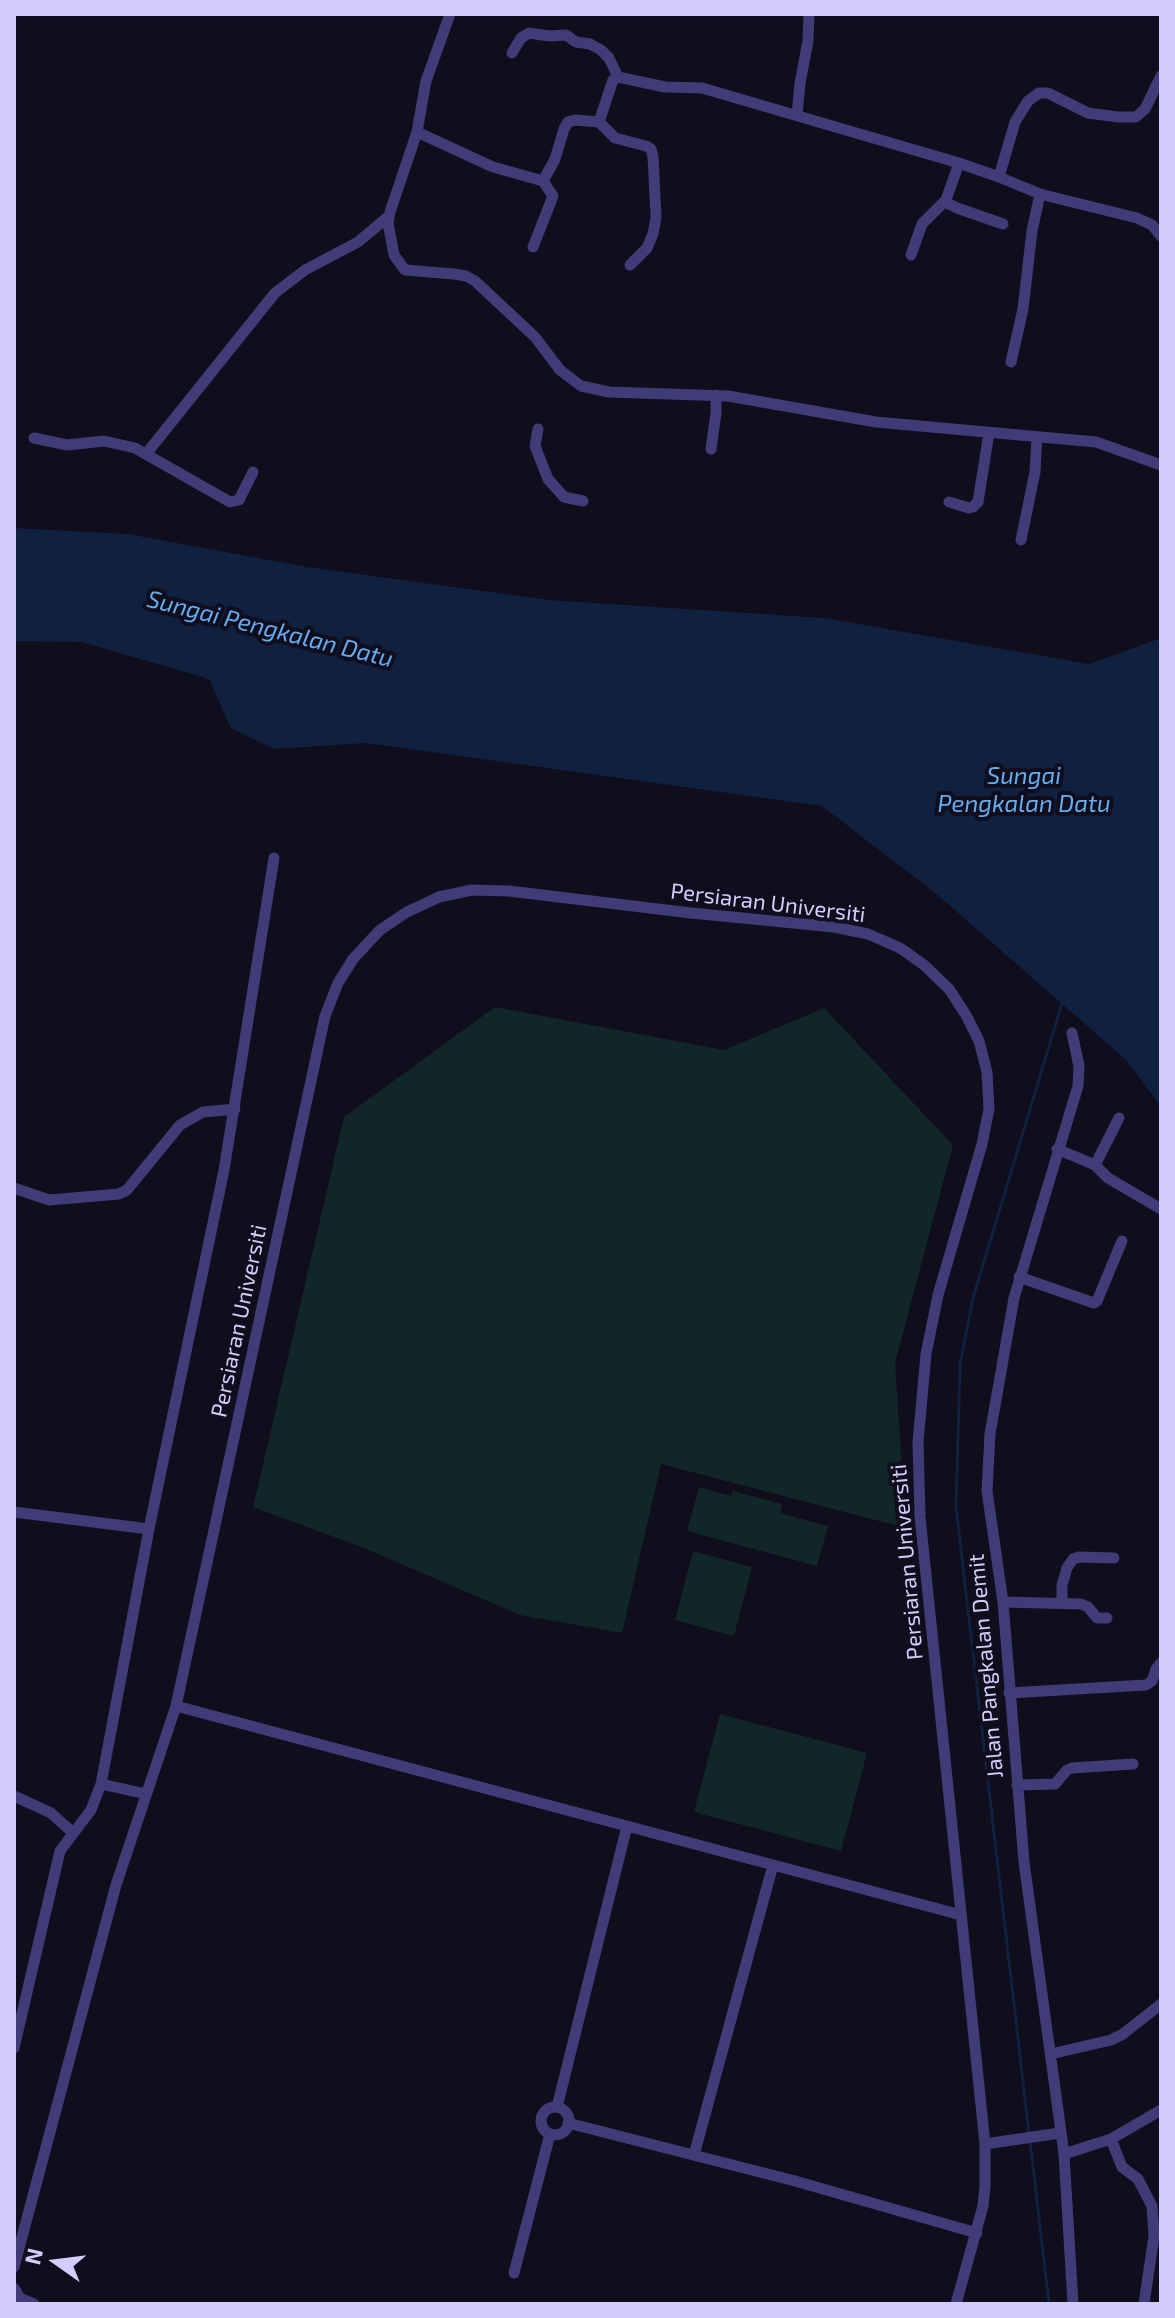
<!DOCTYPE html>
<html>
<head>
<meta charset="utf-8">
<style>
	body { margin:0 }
	#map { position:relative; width:1175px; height:2318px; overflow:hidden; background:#100d1d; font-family:"Exo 2",sans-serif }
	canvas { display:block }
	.frame { position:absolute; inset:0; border:16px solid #d3cdfb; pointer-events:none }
	.north { position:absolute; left:16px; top:2222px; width:80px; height:80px; -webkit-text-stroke:6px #100d1d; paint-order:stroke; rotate:284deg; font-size:22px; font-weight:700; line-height:32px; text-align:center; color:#d3cdfb }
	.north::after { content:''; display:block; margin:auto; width:28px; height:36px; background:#d3cdfb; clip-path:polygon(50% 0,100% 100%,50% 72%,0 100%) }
</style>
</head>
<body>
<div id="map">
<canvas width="1175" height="2318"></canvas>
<div class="frame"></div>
<div class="north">N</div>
</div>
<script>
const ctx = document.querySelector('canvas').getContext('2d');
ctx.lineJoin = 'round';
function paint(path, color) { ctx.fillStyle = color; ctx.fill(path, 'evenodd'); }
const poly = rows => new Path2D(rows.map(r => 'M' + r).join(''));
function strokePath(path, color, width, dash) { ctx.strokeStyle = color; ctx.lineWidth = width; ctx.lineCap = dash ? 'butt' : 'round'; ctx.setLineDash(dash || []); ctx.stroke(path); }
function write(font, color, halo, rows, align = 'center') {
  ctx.font = font + ' "Exo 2",sans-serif'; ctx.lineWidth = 8; ctx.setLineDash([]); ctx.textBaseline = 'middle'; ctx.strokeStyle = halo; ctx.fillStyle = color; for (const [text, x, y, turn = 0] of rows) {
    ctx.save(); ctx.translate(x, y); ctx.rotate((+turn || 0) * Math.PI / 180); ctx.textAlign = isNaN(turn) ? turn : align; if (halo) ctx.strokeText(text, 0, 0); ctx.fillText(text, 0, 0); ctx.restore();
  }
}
const green = poly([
	[495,1007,724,1050,824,1008,953,1145,895,1363,906,1528,661,1464,622,1633,520,1615,364,1548,253,1507,344,1117],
	[699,1487,731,1496,733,1491,782,1504,780,1513,828,1526,817,1566,687,1531],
	[693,1551,752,1567,734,1636,675,1620],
	[720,1714,867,1753,841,1851,694,1812]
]);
const water = poly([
	[14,528,128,534,307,567,549,600,824,618,1089,664,1161,638,1161,1106,1125,1059,939,896,822,806,366,743,274,749,231,728,209,679,82,642,14,641]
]);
const stream = poly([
	[1029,2133,956,1507,960,1365,973,1298,1063,1000],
	[1030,2141,1049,2304]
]);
const street = poly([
	[450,14,426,81,417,132,390,212,388,223,394,255,405,270,454,274,466,276,475,281,535,337,560,370,581,386,609,392,728,396,876,422,1096,442,1161,465],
	[512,53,521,38,529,33,549,36,566,35,576,42,590,44,601,50,609,58,618,77],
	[797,115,800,83,808,41,809,14],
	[599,122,613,80,618,77,665,87,702,88,959,163,999,177,1040,194,1137,218,1152,225,1161,236],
	[417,132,493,167,543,181,555,159,564,129,568,122,575,120,599,122,615,138,646,146,651,149,653,157,656,217,653,234,647,248,630,265],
	[999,177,1015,122,1028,101,1039,93,1048,93,1088,113,1118,117,1136,117,1145,109,1161,76],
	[945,202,957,208,1003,224],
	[533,247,553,196,543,181],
	[911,255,922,224,946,200,959,163],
	[1011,362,1023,309,1032,231,1040,194],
	[538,429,535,446,548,479,564,497,583,501],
	[34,438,67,445,104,441,135,448,230,502,239,500,253,472],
	[711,449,716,413,716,395],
	[146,454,275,293,305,270,358,242,389,216],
	[949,502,969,508,973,507,978,502,989,433],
	[1021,540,1035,472,1037,437],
	[1072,1033,1079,1066,1078,1086,1014,1298,990,1434,987,1491,1003,1602,1024,1862,1064,2154,1073,2304],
	[1057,1149,1095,1165,1108,1178,1161,1209],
	[1095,1165,1119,1118],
	[14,1188,49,1200,119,1194,127,1190,180,1125,203,1112,235,1109],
	[1019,1277,1094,1303,1097,1301,1122,1241],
	[14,1512,149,1529],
	[1003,1602,1081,1604,1088,1607,1097,1618,1107,1618],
	[1062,1603,1062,1585,1067,1568,1073,1559,1079,1557,1114,1558],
	[1009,1693,1146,1685,1152,1681,1156,1669,1161,1663],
	[176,1706,961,1915],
	[101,1784,146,1794],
	[1017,1785,1055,1784,1067,1770,1072,1768,1133,1764],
	[14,1796,51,1813,72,1832],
	[14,2048,60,1851,91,1810,101,1784,149,1529,224,1170,274,858],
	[1051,2054,1111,2040,1123,2034,1161,2004],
	[557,2107,627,1826],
	'541 2121a14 14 0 1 1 28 0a14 14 0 1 1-28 0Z',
	[568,2123,795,2181,977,2233],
	[1111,2139,1122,2167,1138,2179,1152,2206,1154,2236,1144,2304],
	[985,2144,1060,2133],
	[1064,2154,1111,2139,1161,2110],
	[694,2155,773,1865],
	[14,2267,116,1885,176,1706,325,1016,338,983,353,959,380,930,407,912,439,897,472,890,509,891,691,913,834,927,868,934,900,948,924,965,949,989,966,1015,979,1041,987,1072,989,1109,982,1144,938,1295,926,1354,918,1442,920,1517,985,2144,985,2186,983,2206,956,2304],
	[514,2273,550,2134],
	[14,2288,20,2298,34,2304]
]);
const streetNames = [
	["Persiaran Universiti",768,903,7],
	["Persiaran Universiti",239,1321,-78],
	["Persiaran Universiti",907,1562,-95],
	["Jalan Pangkalan Demit",986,1666,-95]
];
const waterNames = [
	["Sungai Pengkalan Datu",270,629,14],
	["Sungai",1024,776],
	["Pengkalan Datu",1024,804]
];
paint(green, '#112626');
paint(water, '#0f213f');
strokePath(stream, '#0f213f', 3);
strokePath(street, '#3f3c78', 11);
write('22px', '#d3cdfb', '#100d1d', streetNames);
write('italic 24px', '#63adf3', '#100d1d', waterNames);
</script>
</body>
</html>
